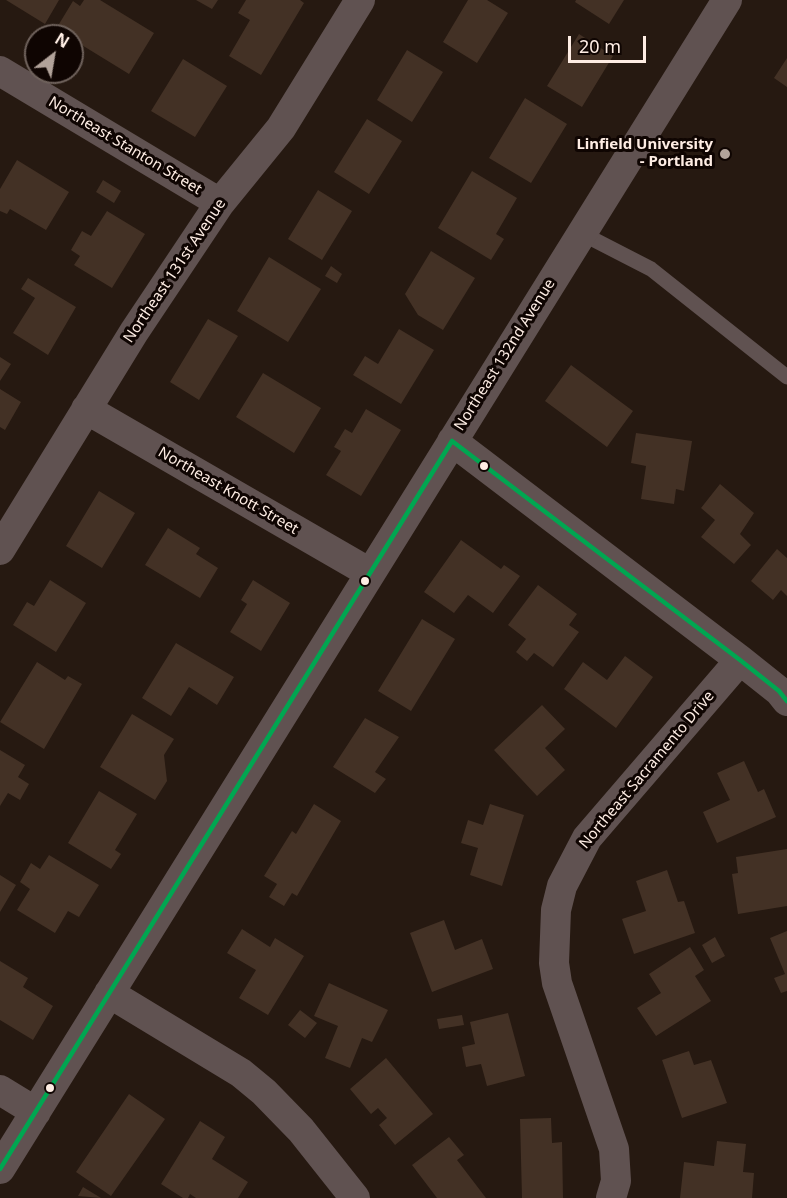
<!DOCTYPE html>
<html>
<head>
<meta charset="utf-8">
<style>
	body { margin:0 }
	#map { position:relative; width:787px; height:1198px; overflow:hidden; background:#261911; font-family:"Noto Sans",sans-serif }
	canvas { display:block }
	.north { position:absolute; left:24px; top:24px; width:60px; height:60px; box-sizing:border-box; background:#0f0502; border:2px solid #6f625c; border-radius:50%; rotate:31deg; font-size:16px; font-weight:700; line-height:24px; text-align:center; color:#feede4 }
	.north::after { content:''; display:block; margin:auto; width:21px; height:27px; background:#b2a39a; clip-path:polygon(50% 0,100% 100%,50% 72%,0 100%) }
	.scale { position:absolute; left:568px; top:36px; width:78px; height:27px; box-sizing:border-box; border:3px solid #feede4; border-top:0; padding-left:8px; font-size:18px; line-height:21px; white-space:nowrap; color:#feede4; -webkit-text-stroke:4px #0f0502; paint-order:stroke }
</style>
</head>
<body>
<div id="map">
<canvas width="787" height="1198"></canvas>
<div class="north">N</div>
<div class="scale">20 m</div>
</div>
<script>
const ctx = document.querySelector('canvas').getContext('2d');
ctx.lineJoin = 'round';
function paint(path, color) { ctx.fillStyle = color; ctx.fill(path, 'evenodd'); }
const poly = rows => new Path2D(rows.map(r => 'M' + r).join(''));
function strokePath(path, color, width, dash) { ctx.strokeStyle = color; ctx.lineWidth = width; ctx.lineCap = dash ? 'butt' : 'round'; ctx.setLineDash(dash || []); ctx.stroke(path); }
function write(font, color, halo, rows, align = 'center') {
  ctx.font = font + ' "Noto Sans",sans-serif'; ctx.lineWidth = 6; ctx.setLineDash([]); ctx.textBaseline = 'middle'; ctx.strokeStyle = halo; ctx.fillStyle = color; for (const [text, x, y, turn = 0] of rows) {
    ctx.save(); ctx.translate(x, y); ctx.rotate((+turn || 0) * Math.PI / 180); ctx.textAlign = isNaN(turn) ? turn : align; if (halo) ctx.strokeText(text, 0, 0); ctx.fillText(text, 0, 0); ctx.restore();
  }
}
const building = poly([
	[6,0,59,0,45,24],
	[84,0,100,0,154,33,129,74,72,39,72,36,56,29,73,1,80,6],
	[196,0,218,0,212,9],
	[246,0,300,0,304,3,261,75,229,56,250,20,238,13],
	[468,0,487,0,508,13,477,63,443,42],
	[576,0,624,0,609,24,575,2],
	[579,34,613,56,582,107,547,86],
	[407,50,443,72,412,122,377,100],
	[787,58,787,87,774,78],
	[183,59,227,86,195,137,151,111],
	[525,98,567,124,531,183,489,158],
	[367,119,402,141,369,194,334,172],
	[17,160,69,192,46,230,10,209,7,214,0,211,0,189],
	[472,171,517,198,496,234,504,239,491,260,438,228],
	[103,180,121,191,114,203,96,192],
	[318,190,352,211,322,260,288,239],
	[107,211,145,234,112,288,74,265,80,256,71,250,82,231,91,236],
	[431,251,475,278,443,330,418,315,405,294],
	[269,257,321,289,288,342,237,311],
	[331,266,342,274,337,283,325,276],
	[28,278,76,307,48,355,13,333,35,298,21,289],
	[208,319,238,336,199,400,170,382],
	[399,329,434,350,401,404,353,375,365,356,378,364],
	[0,357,11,364,0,381],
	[571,365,633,411,607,447,545,401],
	[263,373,321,408,294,453,236,417],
	[0,389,21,402,5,430,0,427],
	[366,409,401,430,361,496,326,475,341,451,334,447,345,429,352,433],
	[636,433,692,441,684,491,676,489,674,504,641,499,646,466,631,463],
	[720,484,754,513,740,534,751,545,734,564,701,537,715,520,701,508],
	[99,491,135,513,102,568,66,546],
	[168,528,200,548,196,554,218,568,200,598,145,565],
	[461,540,501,569,504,565,520,576,493,613,468,595,454,613,424,592],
	[777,549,787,558,787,596,781,590,773,600,751,581],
	[50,580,86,603,56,652,13,625,27,602,34,606],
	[253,580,290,603,261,651,230,632,247,604,241,600],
	[538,585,577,614,569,625,579,632,553,667,534,653,527,661,516,652,526,639,508,625],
	[422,619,455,639,411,711,378,691],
	[176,643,234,677,217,705,189,687,171,716,142,698],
	[625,656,653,677,616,728,564,689,583,662,607,680],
	[37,662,65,680,68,676,82,684,44,749,0,722],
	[542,705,565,729,545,748,565,770,537,796,494,750],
	[132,714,174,739,164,755,167,781,155,800,100,767],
	[365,718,399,737,375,772,386,779,375,793,333,767],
	[0,750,25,765,18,777,29,784,20,800,8,793,0,806],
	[744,761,758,792,764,789,776,817,717,843,703,812,730,800,717,773],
	[99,791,137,814,115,850,121,854,111,869,68,843],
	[314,804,341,821,297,896,292,893,284,906,269,897,277,884,264,876,292,831,296,834],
	[490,804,524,815,502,886,470,875,478,848,461,843,468,820,483,825],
	[787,849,787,906,738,914,732,874,738,873,736,857],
	[49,855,99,885,79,917,68,911,55,933,17,910,30,889,20,882,31,863,40,869],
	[667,870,678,902,684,901,695,933,634,954,622,919,646,911,636,881],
	[0,875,16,885,0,912],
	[444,920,455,950,482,939,493,969,432,992,410,933],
	[242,929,270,947,275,938,304,956,268,1015,239,998,256,970,227,953],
	[787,931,787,991,781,993,774,978,785,974,770,938],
	[715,937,725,956,712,963,702,945],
	[690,947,704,970,695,976,711,1001,656,1036,637,1008,661,993,649,974],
	[0,961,28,978,23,987,53,1006,33,1040,0,1020],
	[329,983,388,1010,372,1042,362,1038,350,1068,325,1058,338,1026,314,1016],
	[300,1010,317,1023,305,1038,288,1025],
	[508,1013,525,1076,487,1086,481,1064,466,1067,462,1047,475,1044,470,1022],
	[462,1015,464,1025,439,1029,437,1019],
	[689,1051,694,1065,711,1060,727,1103,682,1118,662,1060],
	[386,1058,433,1114,395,1145,379,1125,387,1118,378,1108,371,1114,350,1089],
	[129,1094,165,1119,111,1196,76,1172],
	[551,1118,552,1143,562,1142,563,1198,522,1198,520,1119],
	[200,1121,225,1137,212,1159,248,1182,238,1198,196,1198,190,1194,188,1198,183,1198,161,1184],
	[449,1137,464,1155,457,1160,486,1198,437,1198,412,1165],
	[717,1141,746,1144,743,1172,754,1173,752,1198,680,1198,684,1162,714,1166],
	[83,1187,101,1198,78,1196]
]);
const service = poly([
	[581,233,651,269,787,377]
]);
const minor = poly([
	[0,71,220,203],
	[86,409,370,573],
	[452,441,740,660,779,691,787,701],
	[0,550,134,332,220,203,281,128,360,0],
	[109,993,241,1073,264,1092,301,1130,355,1198],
	[0,1090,36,1112],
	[0,1169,727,0],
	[611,1198,616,1181,614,1149,557,983,554,963,556,910,562,886,587,838,740,660]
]);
const bus1 = poly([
	[452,441,740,660,779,691,787,701],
	[0,1169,452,441]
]);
const markers = [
	[725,154,6,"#b2a39a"],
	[484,466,5,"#feede4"],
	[365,581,5,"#feede4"],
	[50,1088,5,"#feede4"]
];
const poiNames = [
	["Linfield University",713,145],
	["- Portland",713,162]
];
const streetNames = [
	["Northeast Stanton Street",125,146,31],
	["Northeast 131st Avenue",175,271,-56],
	["Northeast 132nd Avenue",505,355,-58],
	["Northeast Knott Street",228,491,30],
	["Northeast Sacramento Drive",647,770,-50]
];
paint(building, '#433125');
strokePath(service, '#605251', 15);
strokePath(minor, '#605251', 30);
strokePath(bus1, '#00a651', 4.5);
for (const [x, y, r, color] of markers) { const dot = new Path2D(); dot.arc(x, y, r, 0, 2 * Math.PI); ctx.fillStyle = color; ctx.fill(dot); strokePath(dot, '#0f0502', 2); }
write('bold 15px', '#feede4', '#0f0502', poiNames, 'right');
write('15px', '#feede4', '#0f0502', streetNames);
</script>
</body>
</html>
